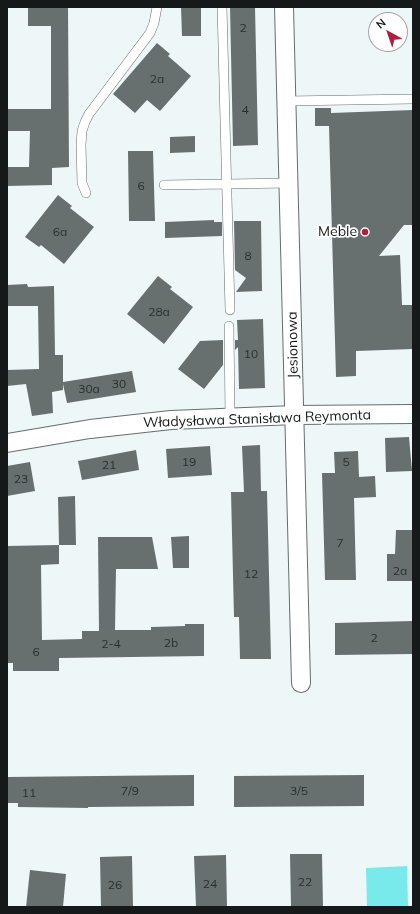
<!DOCTYPE html>
<html>
<head>
<meta charset="utf-8">
<style>
	body { margin:0 }
	#map { position:relative; width:420px; height:914px; overflow:hidden; background:#eef7f7; font-family:Mulish,sans-serif }
	canvas { display:block }
	.frame { position:absolute; inset:0; border:8px solid #161919; pointer-events:none }
	.north { position:absolute; left:368px; top:12px; width:40px; height:40px; box-sizing:border-box; background:#fff; border:1px solid #a2a3a3; border-radius:50%; rotate:320deg; font-size:11px; font-weight:700; line-height:16px; text-align:center; color:#161919 }
	.north::after { content:''; display:block; margin:auto; width:14px; height:18px; background:#b11e3d; clip-path:polygon(50% 0,100% 100%,50% 72%,0 100%) }
</style>
</head>
<body>
<div id="map">
<canvas width="420" height="914"></canvas>
<div class="frame"></div>
<div class="north">N</div>
</div>
<script>
const ctx = document.querySelector('canvas').getContext('2d');
ctx.lineJoin = 'round';
function paint(path, color) { ctx.fillStyle = color; ctx.fill(path, 'evenodd'); }
const poly = rows => new Path2D(rows.map(r => 'M' + r).join(''));
function strokePath(path, color, width, dash) { ctx.strokeStyle = color; ctx.lineWidth = width; ctx.lineCap = dash ? 'butt' : 'round'; ctx.setLineDash(dash || []); ctx.stroke(path); }
function write(font, color, halo, rows, align = 'center') {
  ctx.font = font + ' Mulish,sans-serif'; ctx.lineWidth = 3.5; ctx.setLineDash([]); ctx.textBaseline = 'middle'; ctx.strokeStyle = halo; ctx.fillStyle = color; for (const [text, x, y, turn = 0] of rows) {
    ctx.save(); ctx.translate(x, y); ctx.rotate((+turn || 0) * Math.PI / 180); ctx.textAlign = isNaN(turn) ? turn : align; if (halo) ctx.strokeText(text, 0, 0); ctx.fillText(text, 0, 0); ctx.restore();
  }
}
const green = poly([
	[407,866,408,907,367,907,366,868]
]);
const building = poly([
	[28,7,68,7,69,167,52,168,52,185,7,186,7,167,29,167,30,131,7,131,7,109,51,109,51,26,28,26],
	[181,7,201,7,201,36,182,36],
	[230,7,255,7,258,145,233,146],
	[157,43,170,54,168,56,191,76,160,111,147,100,135,113,113,94],
	[315,108,331,108,331,113,413,110,413,225,404,225,379,256,400,255,402,305,413,305,413,349,356,351,356,376,336,377,329,126,315,126],
	[195,136,195,152,170,153,170,137],
	[128,151,153,151,155,221,129,221],
	[58,195,72,206,70,208,94,227,64,264,41,245,39,247,25,237],
	[214,220,214,222,222,222,222,236,165,238,165,222],
	[234,221,261,221,262,291,236,292,246,278,235,270],
	[158,276,172,287,170,289,193,307,164,344,127,314],
	[27,284,28,287,54,286,55,355,63,355,63,382,132,371,136,392,67,403,63,384,63,390,52,392,53,413,32,416,26,384,7,386,7,370,39,369,38,306,7,306,7,285],
	[263,319,265,388,239,389,238,347,235,350,235,340,238,340,237,320],
	[223,340,223,365,204,389,178,369,200,341],
	[409,437,412,471,386,472,385,438],
	[260,445,261,491,267,491,271,659,240,659,239,617,234,617,231,492,244,492,242,446],
	[210,446,212,475,168,478,166,449],
	[136,450,139,470,82,480,78,461],
	[358,451,359,477,375,476,376,497,354,498,356,580,325,580,322,473,335,473,334,452],
	[30,462,35,491,7,496,7,466],
	[75,496,76,545,59,545,58,497],
	[396,530,413,530,413,581,387,581,387,554,395,554],
	[189,536,189,568,173,568,171,537],
	[98,537,152,537,158,569,116,569,115,630,151,630,151,627,185,626,185,624,204,624,204,656,59,658,59,671,13,671,13,663,7,663,7,546,59,545,59,564,41,565,42,640,82,639,82,631,99,631],
	[413,621,413,654,335,655,335,623],
	[194,775,194,806,88,807,88,808,18,807,18,803,7,803,7,777],
	[364,775,364,806,234,807,234,776],
	[290,854,322,854,323,907,291,907],
	[226,855,227,907,196,907,194,856],
	[132,856,133,907,101,907,100,857],
	[30,870,66,874,63,907,26,907]
]);
const service = poly([
	[222,7,230,310],
	[287,101,413,99],
	[164,185,289,183],
	[86,193,82,183,81,145,82,131,85,122,89,114,150,33,154,23,157,7],
	[229,326,230,417]
]);
const minor = poly([
	[284,7,301,683],
	[7,443,90,429,171,420,295,415,413,414]
]);
const markers = [
	[365,232,4,"#b11e3d"]
];
const numberNames = [
	["2",243,28],
	["2a",157,79],
	["4",245,110],
	["6",141,186],
	["6a",60,232],
	["8",248,256],
	["28a",159,312],
	["10",251,354],
	["30",119,384],
	["30a",89,389],
	["19",189,462],
	["5",346,462],
	["21",109,465],
	["23",21,479],
	["7",340,543],
	["2a",400,571],
	["12",251,574],
	["2",374,638],
	["2b",171,643],
	["2-4",111,644],
	["6",36,652],
	["7/9",130,791],
	["3/5",299,791],
	["11",29,793],
	["22",305,882],
	["24",210,884],
	["26",115,885]
];
const poiNames = [
	["Meble",357,232]
];
const streetNames = [
	["Jesionowa",293,345,-91],
	["Władysława Stanisława Reymonta",257,419,-2]
];
paint(green, '#79eaeb');
paint(building, '#676f6f');
strokePath(service, '#656d6d', 10);
strokePath(minor, '#656d6d', 20);
strokePath(service, '#fff', 9);
strokePath(minor, '#fff', 18);
for (const [x, y, r, color] of markers) { const dot = new Path2D(); dot.arc(x, y, r, 0, 2 * Math.PI); ctx.fillStyle = color; ctx.fill(dot); strokePath(dot, '#fff', 1.5); }
write('12px', '#2a2e2e', null, numberNames);
write('14px', '#161919', '#fff', poiNames, 'right');
write('14px', '#161919', '#fff', streetNames);
</script>
</body>
</html>
